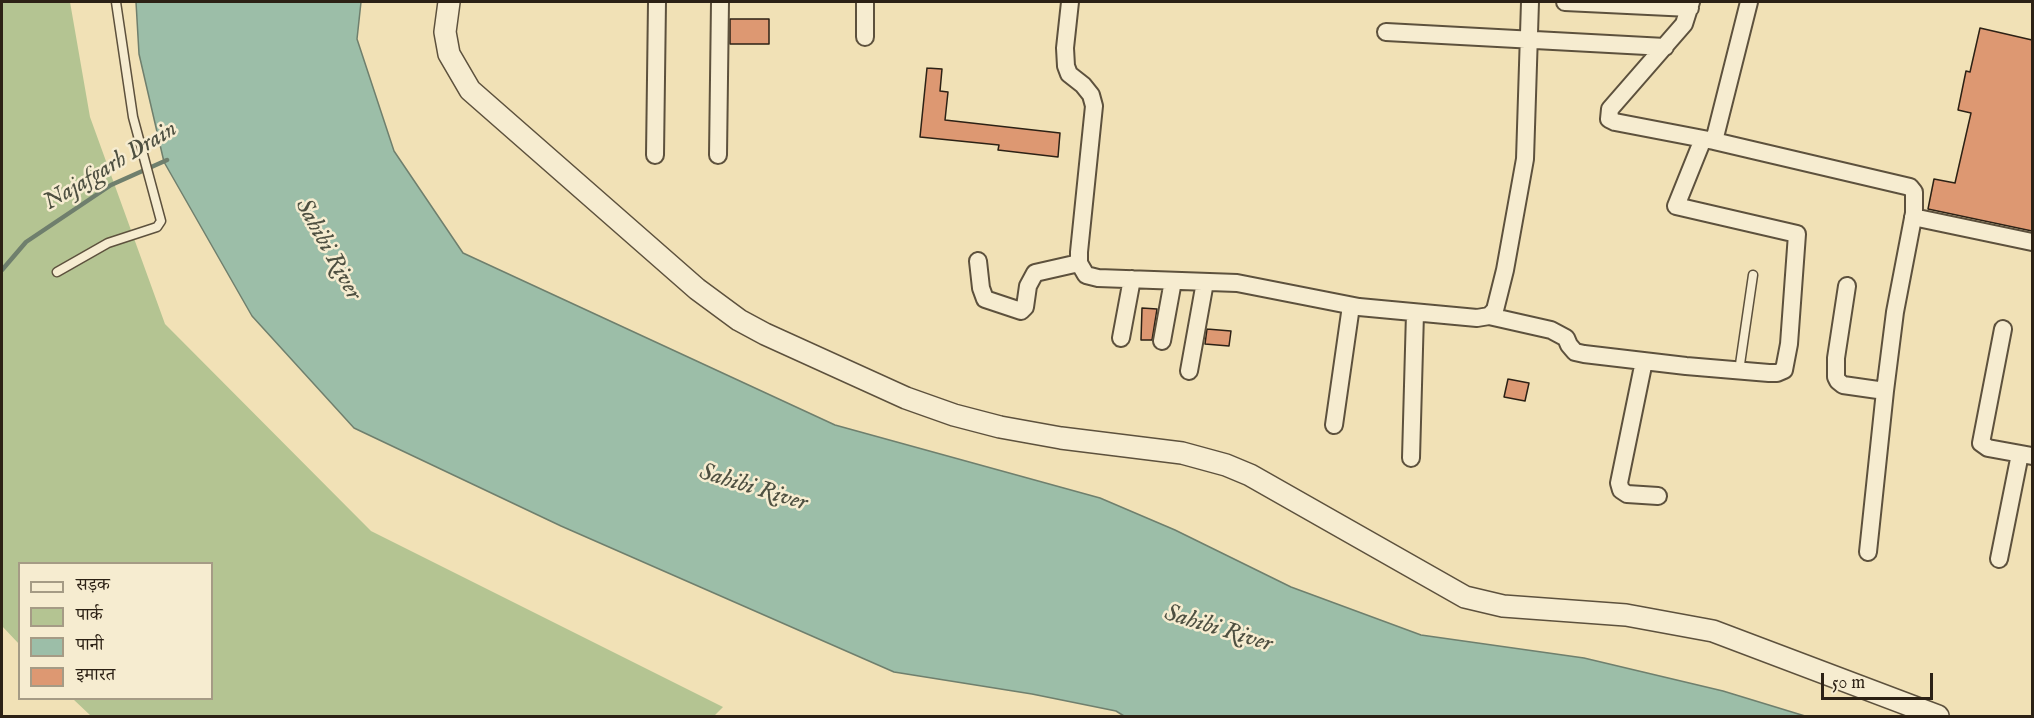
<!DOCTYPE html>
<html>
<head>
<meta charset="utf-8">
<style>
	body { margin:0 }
	#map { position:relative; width:2034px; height:718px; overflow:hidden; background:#f1e1b6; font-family:"IM FELL English","Noto Serif Devanagari",serif }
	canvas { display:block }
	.frame { position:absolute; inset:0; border:3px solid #2c2115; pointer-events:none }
	.legend { position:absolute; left:18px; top:562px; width:195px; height:138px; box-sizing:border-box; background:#f6ecd0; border:2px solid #a59b85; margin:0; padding:8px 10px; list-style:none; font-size:18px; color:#2c2115 }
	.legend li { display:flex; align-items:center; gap:12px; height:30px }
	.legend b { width:30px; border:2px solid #a59b85 }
	.scale { position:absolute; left:1821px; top:673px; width:112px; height:27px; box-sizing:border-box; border:3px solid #2c2115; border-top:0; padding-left:8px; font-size:18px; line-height:21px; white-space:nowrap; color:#2c2115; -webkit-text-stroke:4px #f6ecd0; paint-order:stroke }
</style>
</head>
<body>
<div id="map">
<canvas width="2034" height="718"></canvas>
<div class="frame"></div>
<ul class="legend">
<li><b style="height:8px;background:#f6ecd0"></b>सड़क</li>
<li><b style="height:16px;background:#b4c492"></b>पार्क</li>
<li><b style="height:16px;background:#9cbea8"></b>पानी</li>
<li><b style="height:16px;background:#dd9872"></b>इमारत</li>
</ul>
<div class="scale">50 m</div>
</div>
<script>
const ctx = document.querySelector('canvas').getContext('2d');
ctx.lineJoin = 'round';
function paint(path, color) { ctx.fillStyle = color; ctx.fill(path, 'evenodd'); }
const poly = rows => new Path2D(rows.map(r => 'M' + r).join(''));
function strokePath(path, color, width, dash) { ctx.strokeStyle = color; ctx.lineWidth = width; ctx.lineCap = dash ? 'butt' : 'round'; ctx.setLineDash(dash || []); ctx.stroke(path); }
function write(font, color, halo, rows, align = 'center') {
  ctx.font = font + ' "IM FELL English",serif'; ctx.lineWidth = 5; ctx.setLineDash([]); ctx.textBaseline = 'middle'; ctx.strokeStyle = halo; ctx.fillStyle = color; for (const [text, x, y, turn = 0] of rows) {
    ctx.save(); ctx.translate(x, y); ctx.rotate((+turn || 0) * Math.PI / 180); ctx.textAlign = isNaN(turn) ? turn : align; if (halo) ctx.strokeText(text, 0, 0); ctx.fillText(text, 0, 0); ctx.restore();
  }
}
const green = poly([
	[2,2,70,2,90,117,165,324,371,531,723,707,714,716,91,716,73,699,212,698,212,564,20,564,19,644,2,626]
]);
const water = poly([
	[136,2,361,2,357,39,394,151,463,253,835,425,1100,498,1175,530,1291,587,1421,635,1584,658,1723,691,1805,716,1124,716,1116,711,1032,694,894,672,561,526,354,428,252,316,164,162,139,54,136,2]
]);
const stream = poly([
	[2,270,26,242,111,185,167,160]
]);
const building = poly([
	[730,19,769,19,769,44,730,44,730,19],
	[1980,28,2032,40,2032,231,1928,209,1934,179,1955,183,1971,113,1958,110,1966,71,1970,72,1980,28],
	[927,68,942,69,940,91,948,92,945,120,1060,133,1058,157,998,150,999,145,920,137,927,68],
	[1142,308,1157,309,1152,340,1141,340,1142,308],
	[1207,329,1231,331,1229,346,1205,344,1207,329],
	[1508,379,1529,383,1525,401,1504,397,1508,379]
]);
const service = poly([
	[57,272,108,243,157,227,161,221,133,117,116,2],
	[1739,371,1753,275]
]);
const minor = poly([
	[1070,2,1065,48,1066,66,1069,74,1083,85,1091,95,1094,106,1079,252,1079,263,1086,275,1098,278,1237,283,1359,307,1477,318,1489,316,1495,310,1505,270,1525,159,1530,2],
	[1565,2,1690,8],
	[1691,2,1684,24,1610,109,1609,119,1615,122,1714,141,1749,2],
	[1386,32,1665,47],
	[865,37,865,2],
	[1714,141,1910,187,1914,192,1914,213,1895,312,1885,391,1868,552],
	[655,155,657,2],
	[718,155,720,2],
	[1913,217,2032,242],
	[978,261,981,288,985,299,1021,311,1025,307,1028,286,1035,273,1079,263],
	[1847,286,1836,358,1836,377,1838,381,1843,385,1885,391],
	[1489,316,1551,330,1566,338,1569,345,1575,352,1584,354,1686,366,1769,373,1777,373,1784,370,1789,344,1797,234,1676,206,1703,139],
	[2003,329,1981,443,1988,448,2032,456],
	[1121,338,1132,279],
	[1162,341,1173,281],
	[1644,361,1619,483,1621,490,1627,494,1658,496],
	[1189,371,1205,282],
	[1334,425,1351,306],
	[1411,458,1415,313],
	[1999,559,2020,454]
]);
const tertiary = poly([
	[449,2,445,32,449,54,470,90,697,289,739,320,765,334,906,398,954,415,1000,427,1061,438,1182,453,1226,465,1250,475,1465,597,1503,606,1626,615,1713,631,1938,716]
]);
const waterNames = [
	["Najafgarh Drain",111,167,-31],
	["Sahibi River",327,250,61],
	["Sahibi River",753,489,17],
	["Sahibi River",1218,630,17]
];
paint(green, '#b4c492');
paint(water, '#9cbea8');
strokePath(water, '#6f7f6d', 1.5);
strokePath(stream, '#6f7f6d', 4.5);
paint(building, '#dd9872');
strokePath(building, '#2c2115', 1.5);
strokePath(service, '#5d513d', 11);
strokePath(minor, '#5d513d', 20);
strokePath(tertiary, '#5d513d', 24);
strokePath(service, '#f6ecd0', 8);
strokePath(minor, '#f6ecd0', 16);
strokePath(tertiary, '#f6ecd0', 21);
write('italic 24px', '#4e5041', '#f6ecd0', waterNames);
</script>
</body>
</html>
